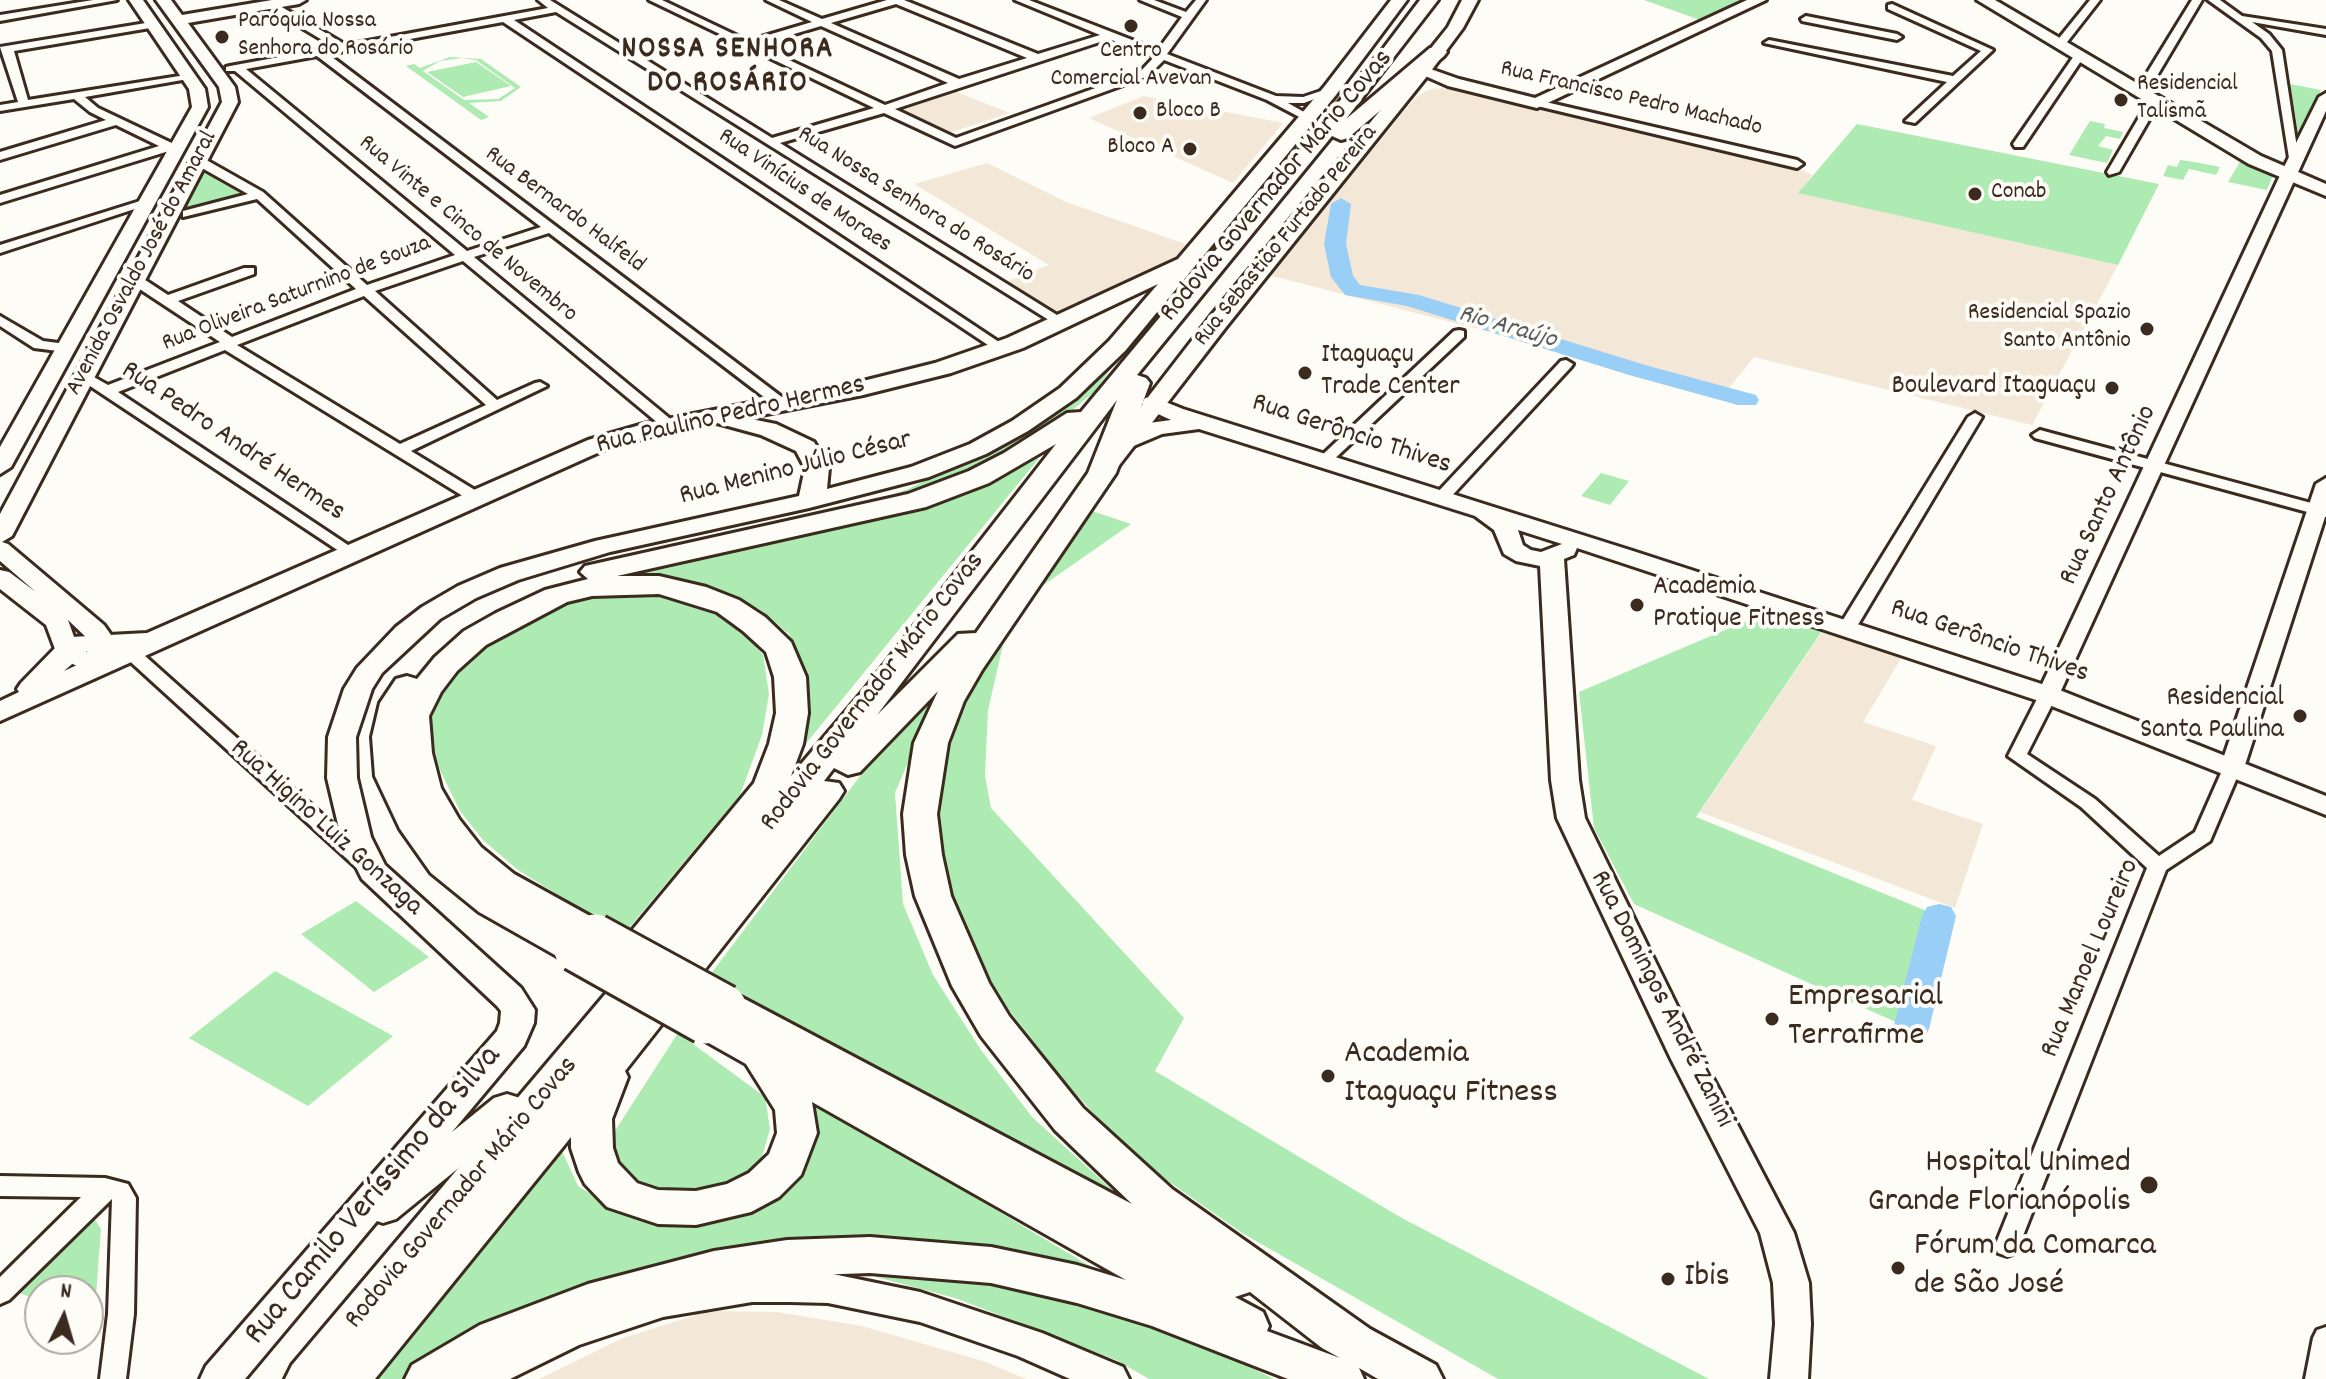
<!DOCTYPE html>
<html>
<head>
<meta charset="utf-8">
<style>
	body { margin:0 }
	#map { position:relative; width:2326px; height:1379px; overflow:hidden; background:#fdfcf7; font-family:Dekko,sans-serif }
	canvas { display:block }
	.north { position:absolute; left:24px; top:1275px; width:80px; height:80px; box-sizing:border-box; background:#fdfcf7; border:2px solid #afa8a0; border-radius:50%; rotate:5deg; font-size:22px; font-weight:700; line-height:32px; text-align:center; color:#3b2a1e }
	.north::after { content:''; display:block; margin:auto; width:28px; height:36px; background:#3b2a1e; clip-path:polygon(50% 0,100% 100%,50% 72%,0 100%) }
</style>
</head>
<body>
<div id="map">
<canvas width="2326" height="1379"></canvas>
<div class="north">N</div>
</div>
<script>
const ctx = document.querySelector('canvas').getContext('2d');
ctx.lineJoin = 'round';
function paint(path, color) { ctx.fillStyle = color; ctx.fill(path, 'evenodd'); }
const poly = rows => new Path2D(rows.map(r => 'M' + r).join(''));
function strokePath(path, color, width, dash) { ctx.strokeStyle = color; ctx.lineWidth = width; ctx.lineCap = dash ? 'butt' : 'round'; ctx.setLineDash(dash || []); ctx.stroke(path); }
function write(font, color, halo, rows, align = 'center') {
  ctx.font = font + ' Dekko,sans-serif'; ctx.lineWidth = 8; ctx.setLineDash([]); ctx.textBaseline = 'middle'; ctx.strokeStyle = halo; ctx.fillStyle = color; for (const [text, x, y, turn = 0] of rows) {
    ctx.save(); ctx.translate(x, y); ctx.rotate((+turn || 0) * Math.PI / 180); ctx.textAlign = isNaN(turn) ? turn : align; if (halo) ctx.strokeText(text, 0, 0); ctx.fillText(text, 0, 0); ctx.restore();
  }
}
const built = poly([
	[1443,88,1795,166,1812,175,1799,193,2118,265,2032,425,1754,357,1725,393,1269,275,1416,97,1430,89],
	[954,91,1010,113,949,133,896,111],
	[1144,96,1283,123,1233,183,1089,118],
	[987,163,1066,202,1188,245,1173,262,1068,312,1058,313,1008,281,1049,265,914,184],
	[1822,632,1902,657,1863,722,1936,746,1912,800,1983,824,1955,908,1700,812],
	[709,1311,776,1312,862,1326,986,1362,1026,1379,539,1379,623,1338]
]);
const green = poly([
	[1644,0,1751,0,1700,20],
	[450,57,481,59,521,87,501,101,469,103,489,117,481,120,406,66,414,64,420,68],
	[462,58,476,60,515,88,498,99,464,100,423,71,440,61],
	[476,62,511,86,463,97,427,72],
	[2290,84,2321,90,2303,133,2298,132],
	[2090,121,2105,124,2104,128,2123,132,2120,139,2106,136,2098,146,2113,150,2107,163,2069,155],
	[1857,124,2159,184,2118,265,1798,193],
	[2180,160,2200,163,2220,167,2216,175,2189,169,2183,180,2163,176,2168,165,2177,167],
	[2241,160,2273,175,2267,190,2228,182],
	[203,169,251,195,183,212],
	[1128,346,1094,392,1047,431,1006,455,905,497,843,513,908,489,1001,444],
	[1040,457,786,768,804,701,802,665,789,634,759,609,715,590,670,578,611,576,924,509,988,485],
	[1601,473,1629,481,1610,505,1581,496],
	[1086,509,1131,524,1035,591,1005,636,988,710,985,776,991,808,1184,1018,1155,1071,1400,1217,1709,1379,1498,1379,1242,1233,1131,1155,1066,1083,988,983,948,890,933,838,944,729],
	[615,594,660,596,704,607,739,624,763,655,769,694,762,735,740,795,623,935,518,870,483,840,460,811,439,768,427,723,432,698,449,671,519,618,573,601],
	[1772,610,1824,628,1696,817,1939,916,1911,1029,1634,904,1594,828,1579,692],
	[942,682,895,793,903,904,933,975,981,1050,1032,1117,1130,1206,707,979,888,739],
	[356,901,429,957,374,992,301,934],
	[275,971,393,1036,308,1106,189,1038],
	[678,1033,765,1097,770,1129,760,1164,726,1187,684,1196,648,1192,614,1174,609,1140],
	[790,1087,1120,1284,888,1240,443,1355,404,1379,367,1379,561,1149,578,1186,613,1208,772,1186],
	[92,1215,101,1229,94,1322,88,1320,88,1291,40,1291,40,1301,17,1292],
	[839,1267,949,1268,1159,1322,1274,1379,1149,1379,1116,1360,955,1298]
]);
const river = poly([
	[1341,198,1351,204,1346,244,1353,276,1360,285,1419,295,1645,365,1756,395,1759,400,1756,405,1738,405,1629,375,1407,306,1345,295,1331,277,1324,244,1331,204,1341,198],
	[1939,904,1951,907,1956,916,1929,1029,1924,1039,1911,1043,1898,1039,1893,1029,1922,916,1927,907,1939,904]
]);
const minor = poly([
	[93,0,117,0,0,21,0,15,93,0],
	[538,0,550,0,772,138,874,108,649,0,662,0,748,41,812,22,766,0,779,0,822,19,887,0,904,0,1038,54,1100,35,1015,0,1029,0,1158,50,1182,17,1140,0,1154,0,1186,12,1196,0,1206,0,1167,54,1276,96,1303,97,1330,88,1336,91,1304,103,1288,103,1311,116,1311,120,1307,121,1267,100,1164,60,1148,76,955,146,884,113,780,143,1065,320,1067,323,1060,327,556,12,514,20,1005,346,1005,352,1000,353,503,22,328,54,787,401,787,407,777,407,549,233,474,257,674,422,674,428,664,428,463,261,375,291,497,400,535,383,540,382,547,386,411,451,483,495,485,498,483,501,471,501,225,350,118,392,357,551,359,554,351,559,78,378,76,375,83,371,108,385,220,342,129,282,129,276,139,276,168,295,244,268,254,268,254,274,178,301,232,337,356,289,257,199,183,217,183,211,248,194,193,163,193,157,201,157,263,192,367,285,455,255,235,71,226,71,226,67,230,66,334,47,267,7,267,3,275,3,346,45,548,8,538,0],
	[896,4,1027,58,959,79,831,23,896,4],
	[821,26,948,83,885,105,757,45,821,26],
	[1109,39,1155,56,1140,72,956,138,895,109,1109,39],
	[317,56,541,227,467,251,246,69,317,56],
	[364,296,486,405,400,444,237,345,364,296],
	[2090,0,2100,0,2064,46,2056,46,2056,42,2090,0],
	[2192,0,2202,0,2148,91,2138,93,2136,91,2192,0],
	[2208,0,2220,0,2242,16,2326,29,2326,35,2252,22,2269,34,2282,50,2299,161,2289,158,2272,51,2261,38,2208,0],
	[1892,4,1993,50,1915,123,1905,121,1947,82,1764,43,1769,40,1953,76,1981,51,1888,9,1888,5,1892,4],
	[1806,16,1897,34,1902,37,1897,40,1802,21,1801,19,1806,16],
	[152,22,157,25,156,27,14,51,28,100,192,74,194,76,188,79,85,97,98,108,178,146,178,152,169,151,0,203,0,195,159,146,116,125,0,160,0,152,106,120,90,112,74,99,0,111,0,105,18,102,0,47,152,22],
	[2076,53,2085,55,2023,147,2015,147,2013,144,2076,53],
	[2151,97,2161,99,2119,172,2109,175,2107,172,2151,97],
	[1537,100,1797,160,1803,164,1797,168,1533,105,1533,101,1537,100],
	[140,201,150,204,0,253,0,245,140,201],
	[0,316,43,341,66,344,73,348,66,352,34,348,0,326,0,316],
	[1459,330,1464,331,1464,337,1329,464,1319,464,1316,461,1319,458,1454,331,1459,330],
	[1566,360,1573,364,1571,367,1447,501,1435,501,1433,498,1435,495,1561,361,1566,360],
	[1975,413,1982,417,1856,628,1853,632,1841,632,1838,628,1968,417,1975,413],
	[2040,430,2326,507,2326,517,2035,438,2032,435,2040,430],
	[129,646,135,647,371,858,374,863,371,868,357,868,123,655,120,651,129,646],
	[2048,689,2057,695,2027,754,2095,799,2159,856,2195,832,2225,764,2239,764,2241,768,2210,841,2166,870,2019,1246,2016,1253,2007,1256,1998,1253,1995,1246,2147,868,2081,807,2008,756,2039,695,2048,689],
	[0,1176,105,1178,128,1184,136,1198,134,1314,126,1379,100,1379,108,1314,112,1199,9,1300,0,1304,0,1277,81,1197,0,1196,0,1176],
	[2326,1327,2326,1379,2305,1379,2313,1338,2317,1330,2326,1327]
]);
const tertiary = poly([
	[2326,93,2326,111,2059,695,2056,700,2040,700,2037,695,2283,169,2319,97,2326,93],
	[2326,478,2326,514,2244,768,2240,773,2232,775,2224,773,2220,768,2316,484,2326,478]
]);
const secondary = poly([
	[129,0,143,0,205,89,208,107,11,467,0,474,0,447,192,107,189,89,129,0],
	[156,0,171,0,182,15,272,0,306,0,299,4,188,23,235,87,238,102,12,536,2,542,8,544,104,625,111,635,115,640,109,667,105,672,96,675,58,657,46,625,0,589,0,570,9,572,36,592,0,561,0,514,222,102,219,87,156,0],
	[68,620,89,640,87,652,78,648,68,620],
	[1747,0,1766,0,1537,108,1448,86,1414,71,1422,66,1459,79,1535,98,1747,0],
	[1977,0,1995,0,2261,156,2326,184,2326,196,2249,164,1977,0],
	[1153,397,1183,409,1633,551,2057,689,2326,796,2326,815,2039,701,1577,548,1574,555,1564,559,1579,780,1585,818,1703,1059,1794,1233,1809,1283,1811,1324,1808,1379,1770,1379,1775,1324,1773,1283,1760,1233,1671,1059,1557,818,1551,780,1540,566,1516,561,1504,554,1494,530,1475,516,1199,429,1162,434,1124,450,1116,448,1113,443,1116,438,1149,423,1171,420,1145,408,1142,403,1145,398,1153,397],
	[1518,530,1562,544,1541,552,1531,550,1523,545,1518,530],
	[752,1272,828,1273,920,1292,1042,1333,1123,1367,1129,1379,1070,1379,1018,1356,920,1322,828,1303,790,1302,752,1302,663,1317,579,1345,510,1379,457,1379,463,1367,504,1345,556,1322,663,1287,752,1272]
]);
const primary = poly([
	[1391,0,1407,0,1336,95,1125,351,1076,398,1028,431,986,454,929,477,809,508,610,552,518,580,476,598,440,619,382,673,372,689,356,737,357,778,371,837,385,865,521,988,535,1010,534,1023,524,1046,452,1132,494,1098,507,1094,520,1098,525,1108,520,1118,396,1219,383,1223,377,1221,245,1379,200,1379,206,1366,497,1031,500,1023,501,1011,497,1006,362,879,341,837,327,778,328,737,344,689,357,668,396,627,422,607,458,586,500,568,595,541,799,496,805,468,796,451,761,435,717,423,651,436,604,450,0,721,0,701,19,692,17,689,21,683,57,646,71,637,147,633,588,440,647,423,863,381,935,363,1007,338,1178,259,1324,87,1391,0],
	[1158,284,1109,341,1060,388,1012,421,970,444,911,467,827,489,829,468,814,442,776,424,746,418,863,395,951,373,1023,348,1158,284],
	[110,650,64,671,87,651,110,650],
	[1462,0,1478,0,1463,28,1428,75,1226,327,1117,468,1101,468,1097,463,1101,458,1210,317,1416,67,1448,27,1462,0]
]);
const motorway = poly([
	[1420,0,1438,0,1346,119,1430,48,1444,48,1447,52,1444,56,1348,138,1341,140,1332,136,1137,375,1146,378,1150,383,1116,473,982,670,964,701,948,743,937,814,942,855,951,896,989,983,1009,1016,1083,1108,1172,1189,1370,1329,1436,1365,1443,1379,1378,1379,1359,1368,1364,1379,1288,1379,1152,1326,1077,1303,991,1283,870,1273,787,1276,714,1287,609,1315,512,1353,468,1379,405,1379,412,1365,480,1325,588,1284,714,1251,787,1240,870,1237,991,1247,1077,1265,1126,1280,812,1102,817,1133,801,1175,779,1197,751,1212,696,1225,658,1224,607,1207,585,1184,579,1172,571,1148,571,1137,375,1379,285,1379,292,1365,613,985,605,983,599,973,605,963,754,783,769,744,776,713,774,677,766,652,743,631,717,612,659,594,592,596,567,602,486,645,457,671,441,692,429,716,432,753,441,788,459,819,481,847,514,874,608,926,613,935,608,944,592,947,588,959,575,963,562,959,479,912,431,873,400,829,375,776,372,737,380,703,396,679,407,676,417,679,435,657,464,631,496,613,545,590,588,579,580,572,585,566,908,494,969,471,1004,453,1067,413,1081,412,1383,49,1420,0],
	[1117,400,1088,473,976,633,958,634,877,715,1117,400],
	[1056,444,864,690,791,776,803,744,808,713,806,677,791,642,765,617,739,600,706,587,659,576,617,576,926,507,989,483,1056,444],
	[938,691,914,743,903,814,906,855,915,896,952,986,981,1036,1055,1130,1132,1204,739,996,725,992,711,996,706,1006,708,1009,691,1013,686,1023,691,1033,746,1064,775,1110,777,1133,769,1154,749,1173,727,1184,696,1191,658,1190,637,1183,618,1163,613,1148,612,1119,628,1077,625,1071,839,799,844,791,839,783,824,781,834,768,848,775,860,772,938,691],
	[1250,1292,1322,1348,1340,1358,1267,1331,1269,1326,1263,1312,1235,1297,1250,1292]
]);
const motorwayBridge = poly([
	[595,935,725,1006],
	[575,950,705,1023]
]);
const markers = [
	[1131,26,8,"#3b2a1e"],
	[222,37,8,"#3b2a1e"],
	[2121,100,8,"#3b2a1e"],
	[1140,113,8,"#3b2a1e"],
	[1190,149,8,"#3b2a1e"],
	[1975,194,8,"#3b2a1e"],
	[2147,329,8,"#3b2a1e"],
	[1305,373,8,"#3b2a1e"],
	[2112,388,8,"#3b2a1e"],
	[1637,605,8,"#3b2a1e"],
	[2300,716,8,"#3b2a1e"],
	[1772,1019,8,"#3b2a1e"],
	[1328,1076,8,"#3b2a1e"],
	[2149,1185,10,"#3b2a1e"],
	[1898,1268,8,"#3b2a1e"],
	[1668,1279,8,"#3b2a1e"]
];
const farPoinames = [
	["Paróquia Nossa",238,23],
	["Senhora do Rosário",238,51],
	["Centro",1131,53,"center"],
	["Comercial Avevan",1131,81,"center"],
	["Residencial",2137,86],
	["Talismã",2137,114],
	["Bloco B",1156,113],
	["Bloco A",1174,149,"right"],
	["Conab",1991,194],
	["Residencial Spazio",2131,315,"right"],
	["Santo Antônio",2131,343,"right"]
];
const farStreetnames = [
	["Rua Francisco Pedro Machado",1631,100,13],
	["Rua Vinícius de Moraes",804,192,34],
	["Rua Nossa Senhora do Rosário",915,206,32],
	["Rua Bernardo Halfeld",564,211,37],
	["Rua Vinte e Cinco de Novembro",467,230,40],
	["Rua Sebastião Furtado Pereira",1287,237,-51],
	["Avenida Osvaldo José do Amaral",143,264,-62],
	["Rua Oliveira Saturnino de Souza",297,295,-21]
];
const farWaternames = [
	["Rio Araújo",1507,329,16]
];
const streetNames = [
	["Rodovia Governador Mário Covas",1278,187,-50],
	["Rua Paulino Pedro Hermes",731,417,-13],
	["Rua Gerôncio Thives",1351,436,18],
	["Rua Pedro André Hermes",232,443,34],
	["Rua Menino Júlio César",796,470,-14],
	["Rua Santo Antônio",2110,496,-65],
	["Rua Gerôncio Thives",1989,643,19],
	["Rodovia Governador Mário Covas",874,693,-52],
	["Rua Higino Luiz Gonzaga",325,829,42],
	["Rua Manoel Loureiro",2092,959,-67],
	["Rua Domingos André Zanini",1660,1000,63],
	["Rodovia Governador Mário Covas",463,1194,-50]
];
const poiNames = [
	["Itaguaçu",1321,357],
	["Trade Center",1321,389],
	["Boulevard Itaguaçu",2096,388,"right"],
	["Academia",1653,589],
	["Pratique Fitness",1653,621],
	["Residencial",2284,700,"right"],
	["Santa Paulina",2284,732,"right"]
];
const farDistrictnames = [
	["NOSSA SENHORA",728,52],
	["DO ROSÁRIO",728,86]
];
const nearPoinames = [
	["Empresarial",1788,999],
	["Terrafirme",1788,1038],
	["Academia",1344,1056],
	["Itaguaçu Fitness",1344,1095],
	["Hospital Unimed",2131,1165,"right"],
	["Grande Florianópolis",2131,1204,"right"],
	["Fórum da Comarca",1914,1248],
	["de São José",1914,1287],
	["Ibis",1684,1279]
];
const nearStreetnames = [
	["Rua Camilo Veríssimo da Silva",375,1197,-50]
];
paint(built, '#f3e7d7');
paint(green, '#adebb2');
paint(river, '#99cef7');
strokePath(minor, '#3b2a1e', 6);
strokePath(tertiary, '#3b2a1e', 6);
strokePath(secondary, '#3b2a1e', 6);
strokePath(primary, '#3b2a1e', 6);
strokePath(motorway, '#3b2a1e', 6);
paint(minor, '#fdfcf7');
paint(tertiary, '#fdfcf7');
paint(secondary, '#fdfcf7');
paint(primary, '#fdfcf7');
paint(motorway, '#fdfcf7');
strokePath(motorwayBridge, '#3b2a1e', 47, []);
strokePath(motorwayBridge, '#fdfcf7', 41);
for (const [x, y, r, color] of markers) { const dot = new Path2D(); dot.arc(x, y, r, 0, 2 * Math.PI); ctx.fillStyle = color; ctx.fill(dot); strokePath(dot, '#fdfcf7', 3); }
write('24px', '#3b2a1e', '#fdfcf7', farPoinames, 'left');
write('24px', '#3b2a1e', '#fdfcf7', farStreetnames);
write('italic 26px', '#575b5f', '#fdfcf7', farWaternames);
write('28px', '#3b2a1e', '#fdfcf7', streetNames);
write('28px', '#3b2a1e', '#fdfcf7', poiNames, 'left');
ctx.letterSpacing = '2px';
write('bold 30px', '#3b2a1e', '#fdfcf7', farDistrictnames);
ctx.letterSpacing = '0px';
write('34px', '#3b2a1e', '#fdfcf7', nearPoinames, 'left');
write('34px', '#3b2a1e', '#fdfcf7', nearStreetnames);
</script>
</body>
</html>
